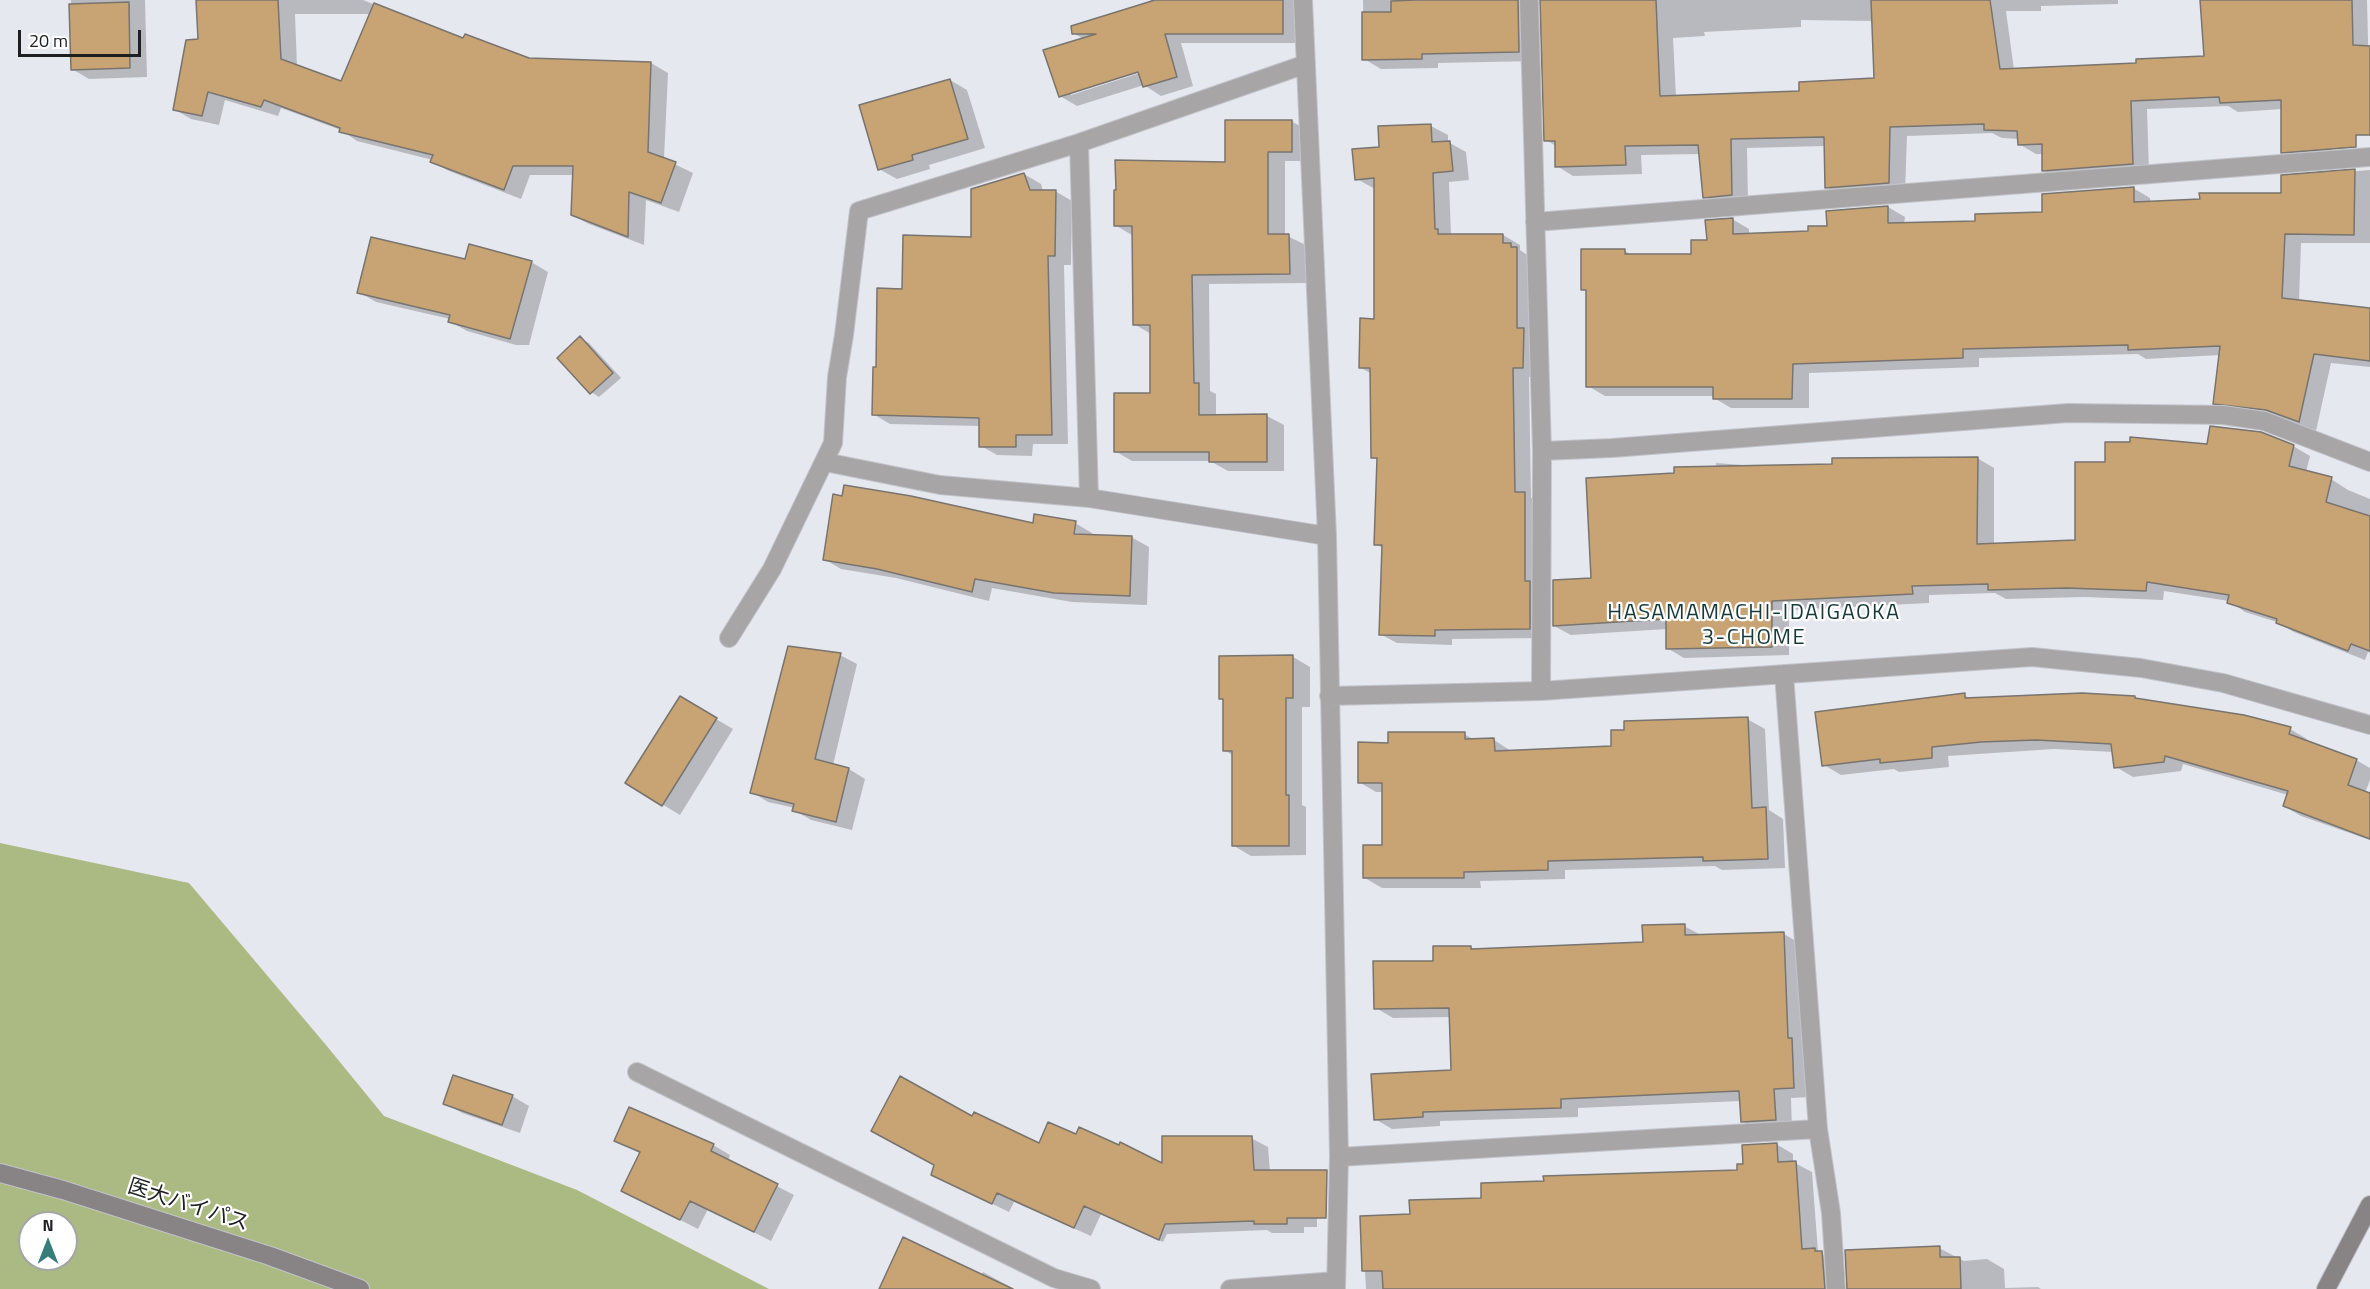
<!DOCTYPE html>
<html>
<head>
<meta charset="utf-8">
<style>
	body { margin:0 }
	#map { position:relative; width:2370px; height:1289px; overflow:hidden; background:#e6e8ef; font-family:"Titillium Web",sans-serif }
	canvas { display:block }
	.north { position:absolute; left:18px; top:1211px; width:60px; height:60px; box-sizing:border-box; background:#fff; border:2px solid #a5a5a6; border-radius:50%; rotate:0deg; font-size:16px; font-weight:700; line-height:24px; text-align:center; color:#1e1f21 }
	.north::after { content:''; display:block; margin:auto; width:21px; height:27px; background:#357d79; clip-path:polygon(50% 0,100% 100%,50% 72%,0 100%) }
	.scale { position:absolute; left:18px; top:30px; width:123px; height:27px; box-sizing:border-box; border:3px solid #1e1f21; border-top:0; padding-left:8px; font-size:18px; line-height:21px; white-space:nowrap; color:#1e1f21; -webkit-text-stroke:4px #fff; paint-order:stroke }
</style>
</head>
<body>
<div id="map">
<canvas width="2370" height="1289"></canvas>
<div class="north">N</div>
<div class="scale">20 m</div>
</div>
<script>
const ctx = document.querySelector('canvas').getContext('2d');
ctx.lineJoin = 'round';
function paint(path, color) { ctx.fillStyle = color; ctx.fill(path, 'evenodd'); }
const poly = rows => new Path2D(rows.map(r => 'M' + r).join(''));
function strokePath(path, color, width, dash) { ctx.strokeStyle = color; ctx.lineWidth = width; ctx.lineCap = dash ? 'butt' : 'round'; ctx.setLineDash(dash || []); ctx.stroke(path); }
function write(font, color, halo, rows, align = 'center') {
  ctx.font = font + ' "Titillium Web","Noto Sans JP",sans-serif'; ctx.lineWidth = 4.5; ctx.setLineDash([]); ctx.textBaseline = 'middle'; ctx.strokeStyle = halo; ctx.fillStyle = color; for (const [text, x, y, turn = 0] of rows) {
    ctx.save(); ctx.translate(x, y); ctx.rotate((+turn || 0) * Math.PI / 180); ctx.textAlign = isNaN(turn) ? turn : align; if (halo) ctx.strokeText(text, 0, 0); ctx.fillText(text, 0, 0); ctx.restore();
  }
}
const forest = poly([
	[0,843,189,883,326,1045,384,1116,577,1190,769,1289,0,1289],
	[30,1223,66,1223,66,1259,30,1259]
]);
const shadow = poly([
	[71,0,145,0,147,77,89,79,72,69],
	[198,0,363,0,464,40,529,60,651,63,668,73,664,159,693,173,679,212,646,200,644,245,589,224,572,215,574,175,530,175,521,199,449,171,432,162,433,160,357,141,341,130,281,108,278,116,225,100,219,125,191,119,174,109,200,40],
	[295,14,371,14,342,83,297,67],
	[1150,0,1300,0,1300,43,1181,43,1193,86,1161,96,1144,85,1077,106,1060,96,1084,39,1073,33,1151,3],
	[1145,68,1146,71,1071,95,1071,92],
	[1363,0,1523,0,1536,61,1438,63,1438,68,1381,69,1364,59],
	[1541,0,2118,0,2118,4,2041,6,2041,11,2006,11,2014,70,2137,65,2205,58,2202,0,2367,0,2370,121,2332,122,2332,159,2299,161,2282,152,2282,109,2238,112,2228,106,2147,109,2149,173,2060,180,2043,170,2043,154,2036,154,2019,144,2019,139,2002,138,1992,133,1907,136,1905,192,1843,197,1827,187,1825,146,1747,148,1748,204,1721,206,1705,197,1701,154,1641,155,1642,174,1573,176,1557,166,1556,146,1546,140],
	[1801,20,1873,21,1875,80,1801,93,1676,97,1673,38,1705,36,1704,32,1801,27],
	[950,80,967,90,985,148,929,165,930,169,897,179,879,169],
	[1291,121,1309,131,1309,161,1285,161,1285,235,1306,245,1306,283,1209,284,1210,391,1216,394,1216,416,1267,416,1284,425,1284,471,1228,471,1210,461,1132,461,1115,451,1151,394,1151,334,1134,324,1132,235,1115,225,1227,163],
	[1431,126,1448,135,1448,142,1466,152,1469,180,1449,182,1451,235,1503,235,1520,245,1520,250,1533,259,1539,377,1529,377,1531,498,1541,503,1546,638,1452,639,1452,645,1397,643,1380,634,1383,548,1375,544,1378,460,1373,457,1372,374,1361,368,1375,320,1375,189,1357,179,1380,148],
	[2370,170,2370,243,2301,243,2299,301,2370,309,2370,367,2331,363,2316,431,2284,419,2231,413,2214,403,2220,355,2146,359,2138,354,1979,358,1979,367,1809,373,1809,408,1731,408,1714,398,1714,396,1605,396,1588,386,1588,292,1583,289,1625,251,1632,255,1692,255,1732,219,1749,229,1749,235,1810,232,1888,207,1905,217,1904,224,1977,222,2043,213,2133,188,2150,198,2150,202,2282,194,2282,177],
	[1024,174,1041,184,1043,191,1055,191,1072,201,1071,265,1064,265,1068,444,1033,444,1032,456,997,455,981,446,981,426,890,424,873,414,878,369,903,290,973,239],
	[466,261,531,262,548,272,529,345,516,345,467,331,449,321,450,319,376,302,359,292],
	[580,338,589,343,621,378,599,397,591,392],
	[2209,446,2293,446,2310,456,2306,472,2331,479,2348,490,2370,499,2370,653,2368,652,2365,660,2294,632,2277,622,2245,612,2229,601,2164,591,2163,600,2085,597,2006,599,1995,593,1929,595,1929,603,1789,610,1789,655,1684,658,1667,648,1667,629,1571,635,1554,626,1676,474,1716,467,1716,463,1757,466,1833,465,1977,458,1994,468,1994,544,2077,541,2106,464],
	[1075,523,1092,533,1092,536,1131,537,1149,547,1147,605,1072,602,992,588,989,601,896,578,841,569,824,559,1034,524],
	[840,655,857,664,833,765,849,769,865,779,852,830,811,820,794,810,795,808,768,802,752,792],
	[1293,657,1310,667,1310,707,1302,707,1302,805,1306,807,1306,855,1251,856,1234,846,1234,756,1224,750,1224,700,1221,698],
	[1964,695,1971,699,2135,697,2140,700,2290,729,2307,739,2306,742,2356,760,2370,768,2370,780,2365,793,2370,795,2370,840,2301,816,2284,806,2288,795,2183,764,2181,771,2133,777,2116,767,2114,752,2054,749,1948,756,1949,767,1899,772,1894,769,1841,775,1824,765],
	[680,698,733,729,680,815,627,783],
	[1747,719,1765,729,1769,810,1783,819,1785,868,1722,870,1715,866,1565,870,1565,879,1480,881,1481,888,1382,888,1365,878,1383,847,1383,792,1376,792,1359,782,1389,745,1464,734,1475,740,1494,740,1511,751,1612,747],
	[1684,926,1701,935,1784,934,1801,944,1811,1097,1791,1098,1792,1129,1759,1131,1742,1121,1741,1101,1578,1108,1578,1117,1440,1121,1440,1126,1392,1129,1375,1119,1452,1072,1450,1017,1393,1018,1376,1008,1434,962,1470,947,1476,950,1645,944],
	[512,1096,529,1106,520,1133,462,1113,445,1103],
	[973,1118,1040,1145,1077,1136,1163,1165,1251,1138,1268,1147,1270,1172,1317,1181,1317,1227,1304,1227,1304,1233,1272,1233,1267,1230,1167,1234,1163,1242,1101,1214,1091,1236,1014,1202,1009,1212,933,1175],
	[616,1140,713,1145,730,1155,728,1161,794,1195,771,1241,708,1209,698,1229,623,1191,641,1154],
	[1776,1144,1793,1154,1793,1162,1812,1172,1818,1252,1839,1262,1840,1289,1366,1289,1362,1217,1411,1216,1483,1199,1739,1172,1744,1165],
	[1939,1248,1964,1261,1987,1259,2004,1269,2005,1288,2038,1287,2041,1289,1851,1289],
	[983,1272,1014,1289,880,1289,981,1276]
]);
const building = poly([
	[196,0,278,0,281,59,341,81,374,3,463,38,465,34,529,58,651,62,648,152,676,162,661,203,629,192,628,237,571,215,573,166,513,166,504,190,430,162,433,155,339,132,340,128,264,100,261,107,208,92,202,116,173,110,186,40,198,39,196,0],
	[1155,0,1283,0,1283,34,1165,34,1177,77,1143,87,1138,72,1059,97,1043,50,1096,34,1072,34,1071,26,1155,0],
	[1416,0,1518,0,1519,52,1422,54,1422,59,1362,60,1362,12,1391,12,1391,1,1416,0],
	[1540,0,1656,0,1660,96,1799,91,1799,82,1874,78,1871,0,1990,0,2000,69,2136,63,2136,59,2204,56,2200,0,2352,0,2353,45,2370,46,2370,135,2356,135,2356,147,2281,153,2281,100,2220,103,2219,97,2131,101,2133,164,2042,171,2042,144,2018,145,2017,131,1984,130,1984,124,1890,127,1889,183,1825,188,1824,137,1731,139,1732,195,1703,198,1698,145,1625,146,1626,165,1555,167,1555,141,1544,141,1540,0],
	[129,2,130,68,71,70,69,4,129,2],
	[950,79,968,139,912,155,913,160,878,170,859,105,950,79],
	[1225,120,1292,120,1292,152,1268,152,1268,234,1289,234,1290,274,1192,275,1194,383,1199,383,1199,415,1267,414,1267,462,1209,462,1209,452,1114,452,1114,393,1150,393,1150,325,1133,325,1132,226,1114,226,1114,190,1116,190,1115,160,1225,162,1225,120],
	[1431,124,1432,142,1450,141,1453,171,1433,173,1435,229,1438,229,1438,234,1503,234,1503,243,1511,243,1511,247,1517,247,1517,328,1524,328,1523,368,1513,368,1515,492,1525,492,1525,581,1530,581,1530,629,1435,630,1435,636,1379,635,1382,545,1374,545,1377,458,1371,458,1370,368,1359,368,1360,318,1374,319,1374,178,1355,180,1352,149,1379,147,1378,126,1431,124],
	[2355,169,2354,235,2285,234,2282,298,2370,308,2370,361,2314,354,2299,422,2266,410,2213,404,2220,346,2128,350,2128,345,1963,349,1963,358,1793,364,1792,399,1713,399,1713,387,1586,387,1586,290,1581,290,1581,249,1625,249,1625,254,1691,254,1691,240,1707,240,1705,220,1733,218,1733,234,1808,231,1808,226,1827,226,1826,211,1888,206,1888,223,1975,221,1975,214,2042,212,2042,194,2134,187,2134,202,2200,199,2199,193,2281,193,2281,175,2355,169],
	[1024,173,1030,190,1056,190,1055,256,1048,256,1052,435,1016,435,1016,447,979,447,979,418,872,415,873,367,876,367,877,288,902,289,903,235,971,237,971,189,1024,173],
	[371,237,465,259,469,244,532,261,510,339,448,322,450,315,357,293,371,237],
	[580,336,613,373,590,394,557,358,580,336],
	[2210,426,2261,432,2294,445,2289,466,2332,477,2326,502,2370,516,2370,651,2351,644,2348,651,2276,623,2277,619,2227,603,2229,595,2147,582,2146,591,2067,588,1988,590,1988,584,1912,586,1913,594,1772,601,1772,647,1666,649,1666,619,1553,626,1553,580,1591,578,1586,478,1674,473,1674,467,1832,464,1832,458,1978,457,1977,544,2075,540,2075,462,2105,462,2105,442,2130,442,2130,437,2207,444,2210,426],
	[844,485,911,496,1033,523,1034,514,1076,521,1074,534,1132,536,1130,596,1054,593,975,579,972,592,877,569,823,560,833,494,842,496,844,485],
	[788,646,841,653,815,759,849,768,836,822,792,811,794,804,750,793,788,646],
	[1293,655,1293,698,1286,698,1286,795,1289,795,1289,846,1232,846,1232,751,1223,751,1223,699,1219,699,1219,656,1293,655],
	[1965,693,1965,698,2082,693,2135,696,2135,698,2244,715,2291,727,2289,734,2357,759,2348,785,2370,793,2370,839,2283,806,2288,791,2165,756,2164,762,2114,768,2111,744,2036,740,1981,742,1932,747,1932,758,1880,763,1880,759,1822,766,1815,712,1965,693],
	[680,696,717,718,662,806,625,783,680,696],
	[1748,717,1752,808,1766,807,1768,859,1703,861,1703,857,1548,861,1548,870,1464,872,1464,878,1363,878,1363,845,1382,845,1382,783,1358,783,1358,742,1388,743,1388,732,1465,732,1465,739,1494,738,1495,751,1611,746,1611,730,1624,730,1624,721,1748,717],
	[1685,924,1685,935,1784,932,1788,1038,1792,1038,1794,1088,1774,1089,1776,1120,1741,1122,1739,1091,1561,1099,1561,1108,1423,1112,1423,1117,1374,1120,1371,1074,1451,1070,1449,1008,1374,1009,1373,961,1433,961,1433,946,1471,946,1471,949,1643,942,1642,925,1685,924],
	[453,1075,513,1095,502,1125,443,1104,453,1075],
	[900,1076,972,1116,974,1112,1039,1143,1048,1122,1076,1134,1079,1127,1119,1145,1120,1142,1162,1163,1162,1136,1252,1136,1254,1170,1327,1170,1326,1218,1287,1218,1287,1224,1254,1224,1254,1221,1165,1224,1159,1240,1084,1206,1074,1228,997,1193,992,1204,931,1175,934,1165,871,1131,900,1076],
	[629,1107,714,1144,711,1151,778,1184,754,1232,690,1201,680,1220,621,1191,640,1152,614,1141,629,1107],
	[1777,1143,1778,1162,1796,1161,1802,1249,1815,1248,1815,1251,1822,1251,1825,1289,1383,1289,1382,1271,1362,1271,1360,1216,1410,1214,1409,1200,1481,1198,1481,1183,1544,1181,1543,1176,1737,1170,1737,1164,1743,1164,1742,1145,1777,1143],
	[903,1237,926,1248,1013,1289,879,1289,903,1237],
	[1940,1246,1940,1257,1960,1257,1961,1289,1847,1289,1845,1250,1940,1246]
]);
const minor = poly([
	[1303,0,1327,536,1339,1157,1336,1289],
	[1529,0,1542,451,1541,691],
	[1079,143,1089,498],
	[1535,222,2370,157],
	[1542,451,1612,448,2068,413,2223,415,2264,421,2370,462],
	[825,462,940,485,1089,498,1327,536],
	[729,638,772,569,833,443,837,377,844,335,859,211,1079,143,1306,64],
	[1784,674,1818,1129,1831,1213,1836,1289],
	[1329,696,1541,691,2032,657,2141,668,2223,683,2370,725],
	[637,1072,1054,1278,1091,1289],
	[1339,1157,1818,1129],
	[1230,1289,1336,1281]
]);
const secondary = poly([
	[0,1173,63,1190,270,1256,360,1289],
	[2326,1289,2370,1205]
]);
const streetNames = [
	["医大バイパス",188,1206,18]
];
const neighbourhoodNames = [
	["HASAMAMACHI-IDAIGAOKA",1754,614],
	["3-CHOME",1754,639]
];
paint(forest, '#abba82');
paint(shadow, '#0003');
paint(building, '#c8a373');
strokePath(building, '#78746f', 1.5);
strokePath(minor, '#c2c4ca', 20);
strokePath(secondary, '#c2c4ca', 20);
strokePath(minor, '#a8a5a6', 18);
strokePath(secondary, '#888486', 18);
write('21px', '#1e1f21', '#fff', streetNames);
ctx.letterSpacing = '1.5px';
write('22px', '#173a38', '#fff', neighbourhoodNames);
ctx.letterSpacing = '0px';
</script>
</body>
</html>
